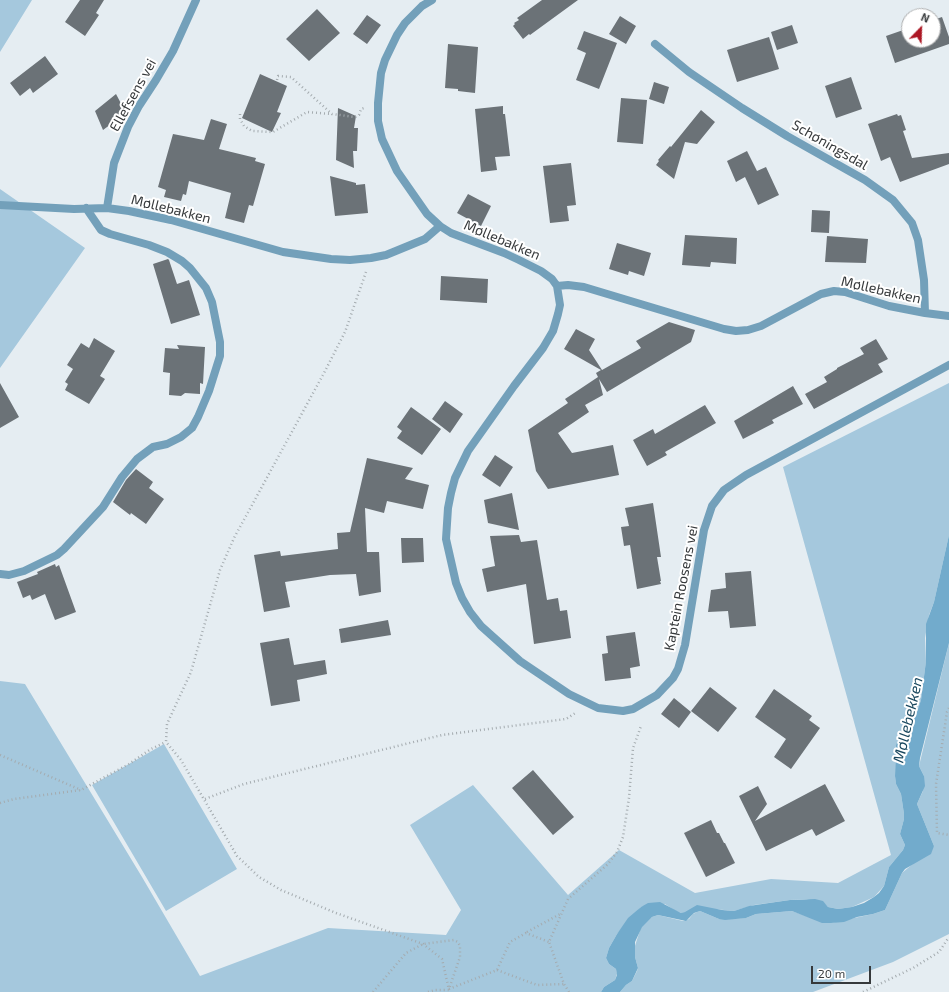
<!DOCTYPE html>
<html>
<head>
<meta charset="utf-8">
<style>
	body { margin:0 }
	#map { position:relative; width:949px; height:992px; overflow:hidden; background:#e5edf2; font-family:"Exo 2",sans-serif }
	canvas { display:block }
	.north { position:absolute; left:901px; top:8px; width:40px; height:40px; box-sizing:border-box; background:#fff; border:1px solid #afb0b1; border-radius:50%; rotate:23deg; font-size:11px; font-weight:700; line-height:16px; text-align:center; color:#36393b }
	.north::after { content:''; display:block; margin:auto; width:14px; height:18px; background:#ac1724; clip-path:polygon(50% 0,100% 100%,50% 72%,0 100%) }
	.scale { position:absolute; left:811px; top:966px; width:60px; height:18px; box-sizing:border-box; border:2px solid #36393b; border-top:0; padding-left:5px; font-size:12px; line-height:14px; white-space:nowrap; color:#36393b; -webkit-text-stroke:3px #fff; paint-order:stroke }
</style>
</head>
<body>
<div id="map">
<canvas width="949" height="992"></canvas>
<div class="north">N</div>
<div class="scale">20 m</div>
</div>
<script>
const ctx = document.querySelector('canvas').getContext('2d');
ctx.lineJoin = 'round';
function paint(path, color) { ctx.fillStyle = color; ctx.fill(path, 'evenodd'); }
const poly = rows => new Path2D(rows.map(r => 'M' + r).join(''));
function strokePath(path, color, width, dash) { ctx.strokeStyle = color; ctx.lineWidth = width; ctx.lineCap = dash ? 'butt' : 'round'; ctx.setLineDash(dash || []); ctx.stroke(path); }
function write(font, color, halo, rows, align = 'center') {
  ctx.font = font + ' "Exo 2",sans-serif'; ctx.lineWidth = 4; ctx.setLineDash([]); ctx.textBaseline = 'middle'; ctx.strokeStyle = halo; ctx.fillStyle = color; for (const [text, x, y, turn = 0] of rows) {
    ctx.save(); ctx.translate(x, y); ctx.rotate((+turn || 0) * Math.PI / 180); ctx.textAlign = isNaN(turn) ? turn : align; if (halo) ctx.strokeText(text, 0, 0); ctx.fillText(text, 0, 0); ctx.restore();
  }
}
const green = poly([
	[0,0,32,0,0,52],
	[0,189,85,248,0,368],
	[949,383,949,535,934,602,929,615,925,638,926,661,921,700,916,715,907,726,896,745,895,776,896,784,901,794,904,814,904,819,900,834,905,845,903,850,889,867,884,886,874,897,852,907,838,909,828,907,824,903,806,899,790,900,754,905,734,911,714,909,681,913,674,910,665,904,641,907,617,934,609,948,606,958,609,964,616,969,617,974,615,980,604,987,601,992,0,992,0,681,25,684,142,877,200,976,328,928,446,935,461,910,410,825,473,785,568,895,619,850,695,893,771,879,838,883,891,855,783,467],
	[949,643,949,934,893,962,813,992,620,992,626,985,632,981,637,971,638,968,635,957,634,949,641,927,652,917,658,915,683,921,689,919,693,914,697,912,700,911,719,919,746,918,756,914,792,911,826,923,831,923,873,914,885,910,902,873,934,846,917,804,923,791,924,776,919,766],
	[164,744,237,869,166,911,92,785]
]);
const water = poly([
	[949,535,949,643,920,758,919,766,924,776,925,786,917,804,934,846,931,854,905,869,902,873,885,910,873,914,857,917,844,922,831,923,822,923,792,911,756,914,746,918,725,920,719,919,700,911,694,913,686,921,658,915,652,917,642,927,635,942,635,957,638,968,632,981,626,985,620,992,601,992,604,987,615,980,617,975,616,969,609,964,606,958,609,948,617,934,628,918,641,907,648,903,660,902,681,913,685,912,697,905,722,910,734,911,749,906,769,903,790,900,815,899,823,901,828,907,838,909,852,907,864,903,874,897,879,893,884,886,889,867,903,850,905,845,900,834,904,819,904,814,901,794,896,784,895,776,896,745,899,738,916,715,921,700,926,661,926,624,934,602]
]);
const building = poly([
	[80,0,104,0,96,13,99,15,85,36,65,22],
	[542,0,578,0,530,35,529,34,523,39,513,26,515,24,514,23,519,20,517,18],
	[317,9,340,33,309,61,286,39],
	[367,15,381,25,367,44,353,34],
	[620,16,636,26,626,44,609,34],
	[942,17,949,37,949,44,895,63,886,36,909,28,909,40,933,40,933,20],
	[792,25,798,43,777,50,771,32],
	[584,31,617,43,599,89,576,80,586,53,577,49],
	[769,37,779,69,737,82,727,50],
	[448,44,478,47,475,93,458,91,458,89,445,88],
	[45,56,58,74,33,93,30,88,20,96,10,83],
	[260,74,287,86,277,112,281,113,272,132,242,118],
	[851,77,862,109,836,118,825,86],
	[654,82,669,87,664,104,649,99],
	[116,94,126,113,103,130,95,111],
	[621,98,647,100,643,144,617,142],
	[503,106,503,114,505,114,510,156,495,157,497,170,481,172,475,109],
	[338,108,356,116,354,128,358,128,357,151,353,151,354,168,336,160],
	[701,110,715,122,697,144,685,142,674,179,656,165,659,161,658,160,670,146,671,147],
	[897,114,898,116,901,115,906,130,903,131,912,158,949,153,949,164,900,182,890,157,881,161,868,124],
	[211,119,227,124,219,149,256,158,255,161,265,164,253,206,249,205,244,223,225,218,231,193,189,181,186,195,183,194,181,201,164,197,166,190,158,187,173,134,204,140],
	[747,151,757,171,766,167,779,195,758,205,745,177,736,182,727,161],
	[571,163,576,205,567,206,569,221,550,223,543,166],
	[330,176,356,183,356,185,365,184,368,213,335,216],
	[468,194,491,206,481,226,457,213],
	[812,210,830,211,829,233,811,232],
	[685,235,737,238,736,264,711,262,710,267,682,265],
	[827,236,868,239,866,263,825,262],
	[617,243,651,253,644,276,629,271,628,275,609,269],
	[168,259,169,260,177,284,189,280,200,315,171,324,153,264],
	[441,276,488,279,487,303,440,300],
	[669,322,695,330,691,342,607,392,599,379,603,395,585,405,589,412,558,433,572,453,613,445,619,475,548,489,536,471,528,430,568,403,565,399,598,377,596,373,601,370,564,349,576,329,595,339,589,350,602,370,641,348,636,341],
	[94,338,115,351,100,376,105,379,89,404,65,390,68,384,65,382,73,369,67,365,81,343,89,348],
	[876,339,888,359,878,364,883,372,814,409,805,394,827,382,824,377,837,369,837,368,864,354,860,348],
	[177,345,205,347,203,384,200,383,200,394,185,393,181,396,169,395,170,373,163,372,165,348,179,349],
	[0,383,19,417,0,428],
	[793,386,803,404,772,420,774,423,743,439,734,421],
	[445,401,463,414,450,433,432,419],
	[705,405,716,423,665,452,667,455,647,466,633,440,653,429,655,434],
	[411,407,441,429,422,455,397,438,402,431,397,427],
	[495,455,513,467,500,487,482,475],
	[367,458,413,468,405,479,429,485,423,509,387,501,384,513,365,508,367,552,379,552,381,592,359,596,356,574,330,575,285,582,290,607,264,612,254,555,280,551,281,556,338,549,337,533,350,532],
	[136,469,153,482,149,488,164,499,146,524,131,513,130,515,113,502,126,480],
	[512,493,519,530,488,523,484,500],
	[653,503,661,557,657,557,661,581,660,581,661,584,637,589,630,545,624,546,621,527,629,526,625,508],
	[519,535,521,542,537,540,547,600,558,598,560,611,567,610,571,638,534,644,526,584,487,592,482,569,495,566,490,536],
	[401,538,423,538,424,562,402,563],
	[55,564,56,567,59,565,76,612,55,620,45,594,32,600,30,595,23,598,17,582,38,574,37,572],
	[751,571,756,626,730,628,728,611,708,612,711,590,726,588,725,573],
	[388,620,391,635,341,643,339,629],
	[635,632,640,666,630,668,631,678,605,681,602,654,608,653,606,636],
	[289,638,294,665,325,660,327,674,297,680,300,701,271,706,260,643],
	[710,687,737,708,718,732,691,711],
	[774,689,812,716,809,720,820,728,791,769,774,757,786,739,755,717],
	[674,698,691,712,679,728,661,714],
	[533,770,574,817,553,835,512,788],
	[825,784,845,821,816,836,812,829,766,851,739,796,758,786,767,804,755,821],
	[711,820,717,833,719,833,724,843,725,843,735,863,706,877,684,833]
]);
const path = poly([
	[277,80,278,76,291,77,332,114,355,117,359,115,361,109,364,108],
	[240,114,240,119,244,126,252,131,273,132,307,112,331,114],
	[366,272,345,332,324,373,234,538,220,570,191,672,167,724,166,742,181,760,237,856,259,877,281,890,336,913,423,944,442,959,449,990],
	[949,708,947,712,936,784,937,833,949,835],
	[0,755,81,790],
	[205,799,244,784,442,735,566,719,577,712],
	[0,803,14,799,81,790,129,764,151,749,166,742],
	[527,932,562,913],
	[497,970,537,985,564,984],
	[449,989,497,970,510,942,526,933,549,942],
	[373,992,406,953,423,944,454,940,458,942,460,946,460,957,449,989],
	[428,992,435,990,449,990,450,992],
	[569,992,564,984,549,942,568,899,608,864,617,852,623,837,629,798,633,748,641,726],
	[863,992,913,968,939,952,949,937]
]);
const minor = poly([
	[432,0,422,6,405,23,397,35,385,60,381,73,378,103,378,121,382,139,397,171,427,214,440,226],
	[655,44,689,72,742,108,787,136,865,180,893,200,912,223,918,240,924,280,925,313],
	[0,205,74,209,107,208,129,211,171,220,283,252,331,259,350,260,371,258,386,255,425,239,440,226,451,233,504,253,519,260,541,271,552,279,557,286,560,305,558,314,553,331,543,348,514,386,468,451,455,478,451,493,448,508,446,539,456,583,462,598,470,612,481,626,520,661,569,694,598,708,623,711,633,709,657,695,673,678,678,669,685,645,704,530,712,506,724,490,746,475,949,365],
	[107,208,114,163,128,127,139,106,156,80,173,51,196,0],
	[557,286,568,285,584,287,724,329,736,331,748,330,761,326,821,294,834,291,845,292,889,306,925,313,949,316],
	[0,574,9,575,24,571,57,555,64,549,103,507,122,477,137,459,153,447,167,444,181,437,192,428,198,417,209,391,220,356,220,342,212,302,206,288,190,268,182,261,167,252,149,245,110,234,101,230,86,208]
]);
const streetNames = [
	["Ellefsens vei",133,95,-61],
	["Schøningsdal",830,145,30],
	["Møllebakken",171,209,14],
	["Møllebakken",502,240,23],
	["Møllebakken",881,290,13],
	["Kaptein Roosens vei",681,588,-79]
];
const waterNames = [
	["Møllebekken",908,720,-77]
];
paint(green, '#a5c8dd');
paint(water, '#72abcc');
paint(building, '#6b7277');
strokePath(path, '#a4abaf', 2.5, [1, 3]);
strokePath(minor, '#73a0ba', 8);
write('14px', '#36393b', '#fff', streetNames);
write('italic 15px', '#19475e', '#fff', waterNames);
</script>
</body>
</html>
